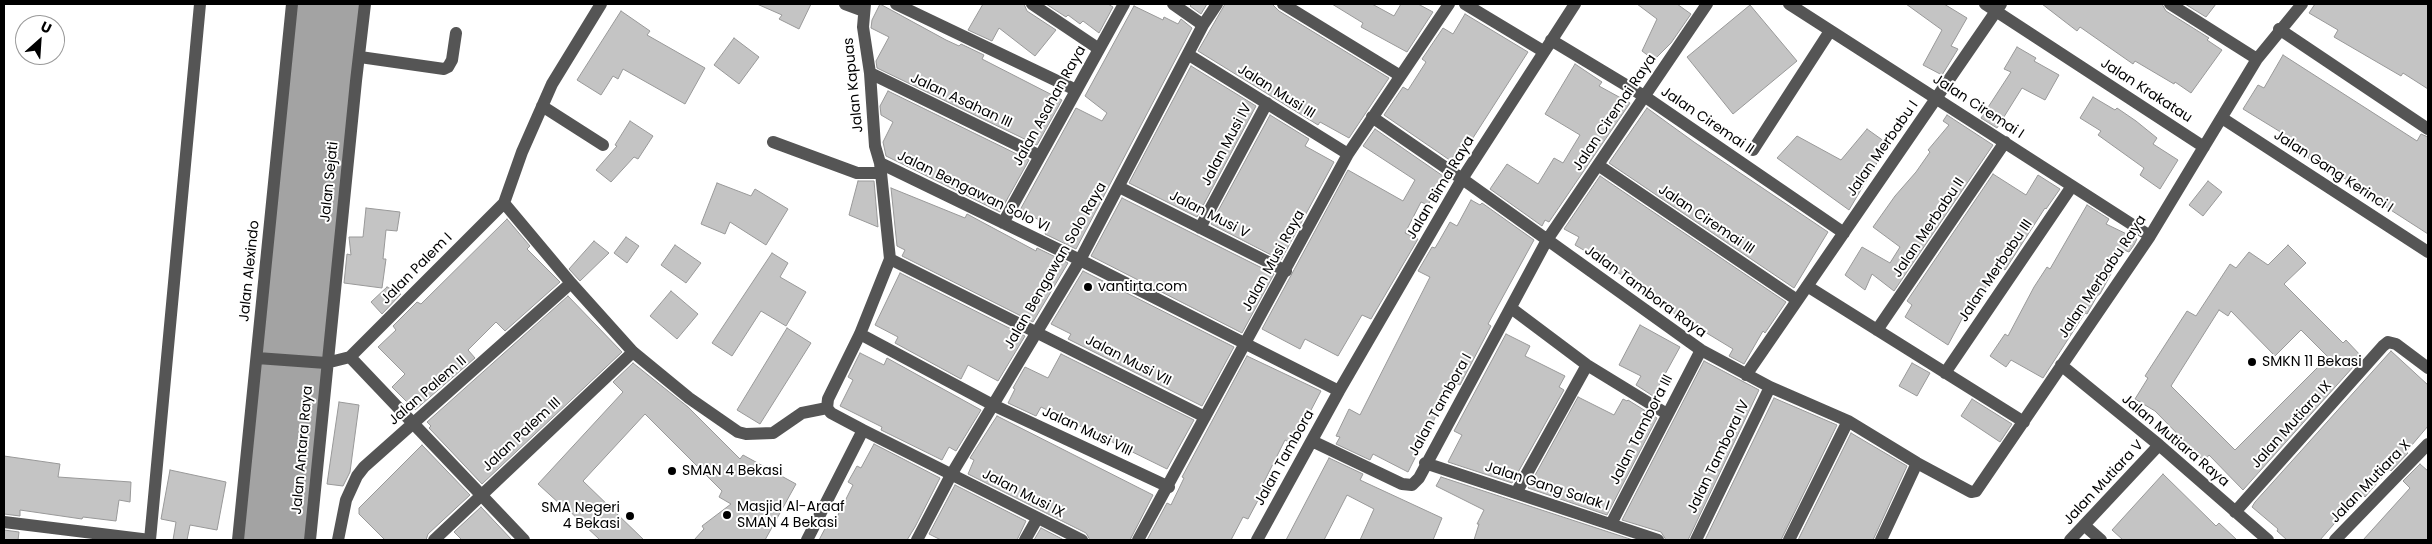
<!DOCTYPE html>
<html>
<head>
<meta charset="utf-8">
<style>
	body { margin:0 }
	#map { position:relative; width:2432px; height:544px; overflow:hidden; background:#fff; font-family:Poppins,sans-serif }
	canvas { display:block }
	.frame { position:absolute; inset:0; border:5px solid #000; pointer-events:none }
	.north { position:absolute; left:15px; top:15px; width:50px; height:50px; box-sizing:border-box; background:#fff; border:1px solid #999; border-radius:50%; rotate:26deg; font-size:14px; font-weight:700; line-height:20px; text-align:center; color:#000 }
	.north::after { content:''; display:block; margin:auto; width:18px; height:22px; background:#000; clip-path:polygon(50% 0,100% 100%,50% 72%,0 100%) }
</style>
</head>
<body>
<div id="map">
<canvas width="2432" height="544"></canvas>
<div class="frame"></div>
<div class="north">U</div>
</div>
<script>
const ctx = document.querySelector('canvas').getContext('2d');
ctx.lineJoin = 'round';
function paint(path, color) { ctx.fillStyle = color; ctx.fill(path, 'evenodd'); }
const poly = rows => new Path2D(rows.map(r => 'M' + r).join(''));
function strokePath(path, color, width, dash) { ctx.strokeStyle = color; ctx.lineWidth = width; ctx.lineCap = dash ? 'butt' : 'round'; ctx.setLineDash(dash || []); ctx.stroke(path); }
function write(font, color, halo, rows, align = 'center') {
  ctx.font = font + ' Poppins,sans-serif'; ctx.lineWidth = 4; ctx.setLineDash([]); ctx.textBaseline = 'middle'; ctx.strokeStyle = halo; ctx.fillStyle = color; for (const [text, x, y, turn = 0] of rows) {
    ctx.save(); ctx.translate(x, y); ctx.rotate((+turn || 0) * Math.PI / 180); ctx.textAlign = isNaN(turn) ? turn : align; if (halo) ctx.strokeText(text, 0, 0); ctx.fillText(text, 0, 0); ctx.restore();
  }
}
const water = poly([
	[292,4,365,4,309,540,238,540]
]);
const building = poly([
	[757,4,811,4,799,29,779,19,782,15,757,4],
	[880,4,946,40,959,46,961,44,984,55,982,59,1062,100,1037,145,877,68,876,61,889,37,871,28,872,20,880,4],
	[983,4,1024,4,1027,11,1056,30,1035,56,999,28,992,41,968,30,983,4],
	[1046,4,1108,4,1113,7,1099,33,1083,21,1080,24,1068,15,1066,17,1046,4],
	[1192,4,1207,4,1201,14,1190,6,1192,4],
	[1225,4,1272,4,1279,11,1389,78,1349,138,1320,122,1318,125,1198,51,1225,4],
	[1332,4,1372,4,1394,16,1401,4,1418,4,1433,12,1407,52,1361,27,1363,23,1332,4],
	[1637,4,1677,4,1691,14,1671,43,1654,60,1642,51,1657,19,1637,4],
	[1906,4,1944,4,1967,18,1951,46,1958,49,1942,75,1923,65,1942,30,1906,4],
	[2042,4,2162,4,2166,11,2209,38,2207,40,2222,50,2191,93,2175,82,2174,84,2135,61,2133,64,2080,27,2077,31,2042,4],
	[2185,4,2216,4,2206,17,2185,4],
	[2315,4,2428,4,2428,89,2403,73,2401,76,2334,37,2338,30,2309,13,2315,4],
	[1750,5,1797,61,1733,114,1687,57,1750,5],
	[1134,6,1163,20,1164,17,1178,24,1181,19,1192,28,1076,249,1045,234,1049,225,1020,210,1076,108,1102,121,1107,113,1085,96,1134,6],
	[621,11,650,31,647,35,705,68,685,104,623,69,618,79,613,76,601,95,577,80,621,11],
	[1465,14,1528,52,1471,141,1469,139,1459,156,1455,153,1451,161,1384,115,1403,87,1408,90,1426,62,1422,59,1443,28,1453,34,1465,14],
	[734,38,759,57,739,84,714,65,734,38],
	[2017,47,2036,58,2034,61,2059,75,2045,100,2022,88,1997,128,1981,118,2011,72,2004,69,2017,47],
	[2283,55,2417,141,2421,134,2428,137,2428,234,2372,198,2374,195,2308,158,2310,154,2290,142,2292,139,2243,109,2258,85,2264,88,2283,55],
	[1575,64,1602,82,1599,86,1630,103,1549,222,1545,220,1542,226,1490,189,1507,164,1538,184,1554,158,1563,163,1580,135,1545,114,1575,64],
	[1191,66,1256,106,1197,217,1129,183,1191,66],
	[888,91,1029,160,1000,212,886,156,883,142,893,122,881,115,880,106,888,91],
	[2093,97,2115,110,2117,108,2136,121,2157,138,2153,144,2178,160,2160,189,2140,175,2144,168,2098,135,2101,131,2080,118,2093,97],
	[1647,108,1694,142,1828,232,1794,288,1609,163,1647,108],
	[1270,115,1309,139,1305,146,1334,162,1281,260,1211,224,1270,115],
	[1947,115,1993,145,1894,291,1872,274,1865,290,1845,275,1862,247,1890,263,1900,247,1873,227,1895,196,1916,172,1930,152,1928,150,1949,125,1943,121,1947,115],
	[630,121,653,136,638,159,634,157,611,182,596,170,617,146,615,145,630,121],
	[1375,129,1443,176,1428,205,1421,202,1405,233,1418,239,1371,319,1362,315,1338,356,1305,339,1300,349,1262,329,1348,170,1403,201,1415,180,1363,146,1375,129],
	[1867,129,1888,144,1849,210,1777,158,1797,136,1841,160,1867,129],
	[1993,174,2026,195,2038,175,2060,189,2046,209,2045,208,2005,270,1997,265,1976,307,1970,304,1948,345,1905,317,1912,305,1907,301,1993,174],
	[1600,176,1786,302,1765,333,1763,331,1744,364,1729,356,1733,349,1662,306,1648,297,1651,292,1615,271,1616,269,1575,245,1579,237,1564,229,1600,176],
	[858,181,874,181,878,227,849,215,858,181],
	[2208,181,2222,192,2203,216,2189,205,2208,181],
	[717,183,751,196,755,189,788,209,766,245,730,222,725,234,701,224,717,183],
	[891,188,965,218,967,214,1036,251,1037,248,1068,263,1033,322,902,256,905,250,897,246,891,188],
	[1122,198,1274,274,1242,333,1091,256,1122,198],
	[1471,200,1480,205,1482,203,1534,240,1488,324,1491,326,1460,385,1453,382,1408,472,1373,454,1370,460,1336,444,1340,437,1336,436,1349,409,1360,415,1430,277,1418,271,1432,247,1435,248,1438,243,1450,222,1457,226,1471,200],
	[2087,205,2109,219,2106,224,2137,239,2134,245,2129,252,2124,250,2100,294,2097,296,2087,314,2085,313,2043,378,2011,360,2006,367,1990,356,2005,334,2008,336,2034,287,2047,267,2050,269,2087,205],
	[366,208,400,212,397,231,386,230,383,259,386,259,382,288,344,283,347,254,351,255,349,237,363,237,366,208],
	[507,219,530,246,527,249,560,282,505,331,496,322,468,350,475,358,415,410,392,387,405,374,378,347,396,330,393,326,417,302,421,304,507,219],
	[626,237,639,246,627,263,614,253,626,237],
	[594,241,609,253,580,281,569,269,594,241],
	[675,245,701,263,686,283,661,265,675,245],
	[2288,245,2306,263,2284,284,2343,343,2346,340,2362,357,2243,490,2209,455,2204,461,2155,411,2135,399,2148,378,2145,376,2187,311,2196,316,2230,264,2236,268,2249,252,2268,265,2288,245],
	[2219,310,2228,316,2231,311,2275,356,2301,330,2328,357,2235,450,2171,386,2219,310],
	[772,253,788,263,780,277,806,292,786,326,761,311,732,356,712,343,772,253],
	[1083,271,1234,347,1202,406,1068,339,1071,334,1051,324,1083,271],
	[900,273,1025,336,998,381,968,365,961,379,895,343,898,337,875,325,900,273],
	[387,287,401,294,382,314,371,302,387,287],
	[671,291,698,314,677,339,650,316,671,291],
	[568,296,622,352,482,484,429,428,431,426,427,422,568,296],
	[1640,325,1680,347,1653,396,1636,385,1641,376,1619,365,1640,325],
	[787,328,811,343,760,424,737,410,787,328],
	[1506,334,1530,346,1525,356,1565,376,1559,387,1564,390,1512,483,1448,462,1462,435,1454,431,1506,334],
	[2391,351,2428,385,2428,426,2406,452,2408,453,2391,471,2389,469,2365,497,2361,493,2320,540,2287,540,2277,531,2278,529,2252,507,2255,502,2391,351],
	[860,353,884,365,887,358,981,410,956,451,949,447,942,460,881,430,882,427,840,406,853,380,848,377,860,353],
	[1061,354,1194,420,1167,469,1041,407,1036,416,1008,403,1015,389,1013,388,1025,367,1048,378,1061,354],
	[1247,356,1321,391,1309,414,1304,412,1289,442,1285,440,1261,488,1264,489,1248,519,1243,517,1231,540,1147,540,1167,503,1171,505,1184,478,1182,477,1247,356],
	[1704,361,1759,390,1688,540,1666,540,1661,532,1622,520,1704,361],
	[633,363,688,407,740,459,743,455,796,484,765,540,694,540,704,529,702,526,731,504,719,497,722,491,645,414,583,481,644,540,600,540,562,504,561,505,538,484,623,392,613,382,633,363],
	[1912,363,1930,373,1917,396,1899,386,1912,363],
	[1578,397,1614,415,1623,399,1627,401,1628,400,1657,418,1607,515,1528,488,1578,397],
	[1774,398,1837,425,1781,540,1705,540,1774,398],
	[1972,399,2012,424,2000,442,1961,416,1972,399],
	[339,402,359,405,350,472,343,486,327,484,339,402],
	[997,416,1153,495,1130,540,1090,540,1086,533,968,474,974,460,970,458,997,416],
	[1851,433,1907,466,1873,540,1798,540,1851,433],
	[874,444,940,478,915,527,907,540,819,540,829,521,834,523,853,485,848,482,857,466,861,468,874,444],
	[422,445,470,495,428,534,426,540,385,540,359,514,359,508,422,445],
	[4,456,60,464,58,477,131,482,130,502,119,500,116,521,83,517,82,519,20,510,20,516,4,514,4,456],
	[1329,458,1363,474,1360,480,1442,518,1433,540,1360,540,1374,509,1347,495,1324,540,1286,540,1329,458],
	[2420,464,2428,471,2428,540,2363,540,2410,488,2403,481,2420,464],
	[170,470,226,482,217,530,190,525,187,540,173,540,176,522,161,519,170,470],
	[2163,474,2216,526,2219,523,2237,540,2123,540,2112,530,2163,474],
	[1441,477,1633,540,1474,540,1479,524,1477,524,1484,510,1436,486,1441,477],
	[955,485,1026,521,1017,540,941,540,929,534,955,485],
	[481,507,512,540,462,540,454,532,481,507],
	[1041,528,1064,540,1034,540,1041,528],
	[4,530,19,532,18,540,4,540,4,530]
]);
const minor = poly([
	[845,4,864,11],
	[896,4,1076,90],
	[1032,4,1099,49],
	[1173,4,1203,25],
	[1283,4,1399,75],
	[1465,4,1543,51],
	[1789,4,2150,236],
	[1985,4,2204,147],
	[2170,4,2257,59],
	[2279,29,2428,129],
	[1551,40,1644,96,1844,233],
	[1189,55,1348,154],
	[360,57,444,69,448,67,452,60,456,33],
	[870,73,1040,156],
	[542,106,603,145],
	[1372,117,1468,183,1701,350,1770,387,1848,421,1917,463,1971,492,1976,491,2150,236,2257,59,2302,4],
	[2222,118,2428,252],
	[773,142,857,173,881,173],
	[1753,150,1830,31],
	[880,163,1080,260,1339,391],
	[1598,165,1797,300],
	[1119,187,1286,271],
	[504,203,571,283,633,352,689,398,738,432,746,434,773,433,802,413,827,408],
	[1003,223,1124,4],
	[1200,228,1267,103],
	[890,259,1205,417],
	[1807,286,2024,422],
	[1511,308,1587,365,1667,414],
	[1877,330,2005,142],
	[860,334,993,405,1169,487],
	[350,357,504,203,522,152,552,84,601,4],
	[257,358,326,363,350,357,524,540],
	[2061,365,2159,445,2268,540],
	[1945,373,2072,186],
	[1746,375,2001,4],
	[827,408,828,399,860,334,890,259,880,163,875,146,870,73,863,27,865,4],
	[827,408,831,413,863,430,1082,540],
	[1312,441,1402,484,1412,485,1419,478,1547,240,1707,4],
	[1425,463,1658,540],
	[1516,493,1587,365],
	[2235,512,2383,346,2388,342,2396,344,2428,368],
	[4,522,150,540,200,4],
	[1611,524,1701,350],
	[2084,525,2101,540],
	[238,540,292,4],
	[310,540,356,81,365,4],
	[338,540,346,500,357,476,364,467,571,283],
	[434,540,633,352],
	[807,540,863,430],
	[917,540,951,475,1080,260,1203,25,1217,4],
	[1025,540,1037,519],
	[1138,540,1348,154,1449,4],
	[1257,540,1339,391,1462,179,1575,4],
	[1696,540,1770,387],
	[1789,540,1848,421],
	[1881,540,1917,463],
	[2070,540,2159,445],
	[2335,540,2428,444]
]);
const markers = [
	[1088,287,5,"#000"],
	[2252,362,5,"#000"],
	[672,471,5,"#000"],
	[727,515,5,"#000"],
	[630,516,5,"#000"]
];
const streetNames = [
	["Jalan Kapuas",854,85,-96],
	["Jalan Krakatau",2146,91,33],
	["Jalan Musi III",1276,92,32],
	["Jalan Asahan III",961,101,25],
	["Jalan Asahan Raya",1050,106,-61],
	["Jalan Ciremai I",1978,107,33],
	["Jalan Ciremai Raya",1615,113,-56],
	["Jalan Ciremai II",1707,121,34],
	["Jalan Musi IV",1227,145,-62],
	["Jalan Merbabu I",1883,149,-55],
	["Jalan Gang Kerinci I",2333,172,33],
	["Jalan Sejati",330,182,-84],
	["Jalan Bima Raya",1441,188,-59],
	["Jalan Bengawan Solo VI",973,192,26],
	["Jalan Musi V",1209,215,27],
	["Jalan Ciremai III",1706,220,34],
	["Jalan Merbabu II",1929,228,-56],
	["Jalan Musi Raya",1274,261,-61],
	["Jalan Bengawan Solo Raya",1056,266,-60],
	["Jalan Palem I",417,269,-45],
	["Jalan Alexindo",250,271,-84],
	["Jalan Merbabu III",1996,271,-56],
	["Jalan Merbabu Raya",2103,277,-56],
	["Jalan Tambora Raya",1645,292,36],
	["Jalan Musi VII",1128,361,27],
	["Jalan Palem II",428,391,-41],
	["Jalan Tambora I",1441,405,-61],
	["Jalan Mutiara IX",2292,425,-48],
	["Jalan Tambora III",1642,430,-63],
	["Jalan Musi VIII",1087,432,25],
	["Jalan Palem III",522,435,-43],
	["Jalan Mutiara Raya",2175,441,40],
	["Jalan Antara Raya",303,450,-85],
	["Jalan Tambora IV",1719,457,-64],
	["Jalan Tambora",1285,458,-61],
	["Jalan Mutiara X",2371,482,-46],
	["Jalan Mutiara V",2104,483,-47],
	["Jalan Gang Salak I",1547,487,18],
	["Jalan Musi IX",1023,494,27]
];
const poiNames = [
	["vantirta.com",1098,287],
	["SMKN 11 Bekasi",2262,362],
	["SMAN 4 Bekasi",682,471],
	["Masjid Al-Araaf",737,507],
	["SMAN 4 Bekasi",737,523],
	["SMA Negeri",620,508,"right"],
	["4 Bekasi",620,524,"right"]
];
paint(water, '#a3a3a3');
paint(building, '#c4c4c4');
strokePath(building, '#999', 1);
strokePath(minor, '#555', 12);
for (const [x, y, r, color] of markers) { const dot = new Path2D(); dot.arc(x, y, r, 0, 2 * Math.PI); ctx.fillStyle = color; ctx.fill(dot); strokePath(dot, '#fff', 2); }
write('14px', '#000', '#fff', streetNames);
write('14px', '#000', '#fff', poiNames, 'left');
</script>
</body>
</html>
